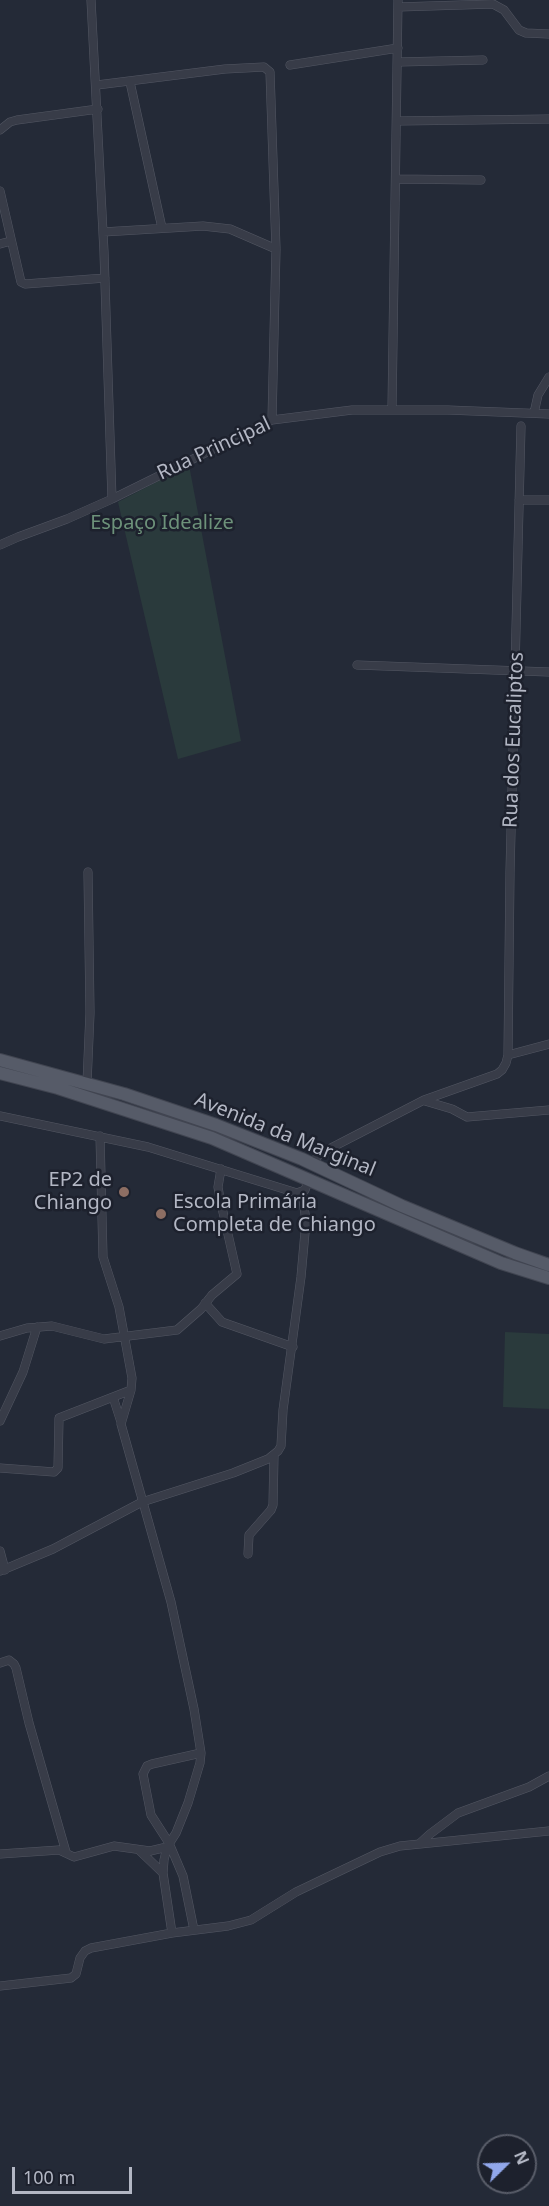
<!DOCTYPE html>
<html>
<head>
<meta charset="utf-8">
<style>
	body { margin:0 }
	#map { position:relative; width:549px; height:2206px; overflow:hidden; background:#242a37; font-family:"Noto Sans",sans-serif }
	canvas { display:block }
	.north { position:absolute; left:477px; top:2134px; width:60px; height:60px; box-sizing:border-box; background:#1d212d; border:2px solid #595d69; border-radius:50%; rotate:67deg; font-size:16px; font-weight:700; line-height:24px; text-align:center; color:#b3b7c4 }
	.north::after { content:''; display:block; margin:auto; width:21px; height:27px; background:#91a7eb; clip-path:polygon(50% 0,100% 100%,50% 72%,0 100%) }
	.scale { position:absolute; left:12px; top:2167px; width:120px; height:27px; box-sizing:border-box; border:3px solid #b3b7c4; border-top:0; padding-left:8px; font-size:18px; line-height:21px; white-space:nowrap; color:#b3b7c4; -webkit-text-stroke:4px #1d212d; paint-order:stroke }
</style>
</head>
<body>
<div id="map">
<canvas width="549" height="2206"></canvas>
<div class="north">N</div>
<div class="scale">100 m</div>
</div>
<script>
const ctx = document.querySelector('canvas').getContext('2d');
ctx.lineJoin = 'round';
function paint(path, color) { ctx.fillStyle = color; ctx.fill(path, 'evenodd'); }
const poly = rows => new Path2D(rows.map(r => 'M' + r).join(''));
function strokePath(path, color, width, dash) { ctx.strokeStyle = color; ctx.lineWidth = width; ctx.lineCap = dash ? 'butt' : 'round'; ctx.setLineDash(dash || []); ctx.stroke(path); }
function write(font, color, halo, rows, align = 'center') {
  ctx.font = font + ' "Noto Sans",sans-serif'; ctx.lineWidth = 5; ctx.setLineDash([]); ctx.textBaseline = 'middle'; ctx.strokeStyle = halo; ctx.fillStyle = color; for (const [text, x, y, turn = 0] of rows) {
    ctx.save(); ctx.translate(x, y); ctx.rotate((+turn || 0) * Math.PI / 180); ctx.textAlign = isNaN(turn) ? turn : align; if (halo) ctx.strokeText(text, 0, 0); ctx.fillText(text, 0, 0); ctx.restore();
  }
}
const green = poly([
	[189,465,241,741,178,759,118,502],
	[505,1332,549,1334,549,1409,503,1407]
]);
const minor = poly([
	[91,0,104,252,112,499],
	[398,7,493,4,504,10,519,30,526,33,549,34],
	[398,62,483,60],
	[290,65,398,48],
	[130,82,162,228],
	[97,85,225,69,264,67,270,72,276,249,272,420],
	[397,121,549,119],
	[0,130,10,122,17,120,98,109],
	[396,179,481,180],
	[0,191,21,282,25,284,105,278],
	[103,232,203,226,230,229,276,249],
	[0,244,11,241],
	[392,409,398,0],
	[534,413,538,395,549,377],
	[519,500,549,500],
	[0,545,18,537,67,519,112,499,272,420,352,410,448,410,549,414],
	[357,665,549,672],
	[508,1055,549,1044],
	[87,1083,90,1013,88,872],
	[425,1101,452,1109,467,1117,549,1110],
	[0,1116,148,1147,297,1193,305,1190,309,1179],
	[100,1136,103,1257,119,1307,132,1378,131,1390,121,1424,171,1602,194,1709,201,1753,200,1763,188,1803,176,1833,167,1847,164,1860,163,1873,172,1933],
	[312,1164,318,1156,327,1150,424,1100,497,1074,502,1070,506,1063,508,1055,510,872,521,426],
	[205,1303,222,1322,293,1347],
	[0,1336,27,1328,52,1326,104,1339,177,1330,201,1309,212,1295,237,1274,220,1199,218,1187,221,1169],
	[113,1397,121,1422],
	[0,1421,23,1372,37,1327],
	[0,1468,54,1472,58,1468,59,1418,131,1390],
	[0,1551,5,1570],
	[248,1554,249,1535,271,1510,273,1505,274,1455],
	[0,1571,53,1549,142,1502,233,1473,268,1459,278,1451,281,1446,283,1410,301,1277,306,1221,302,1193],
	[0,1663,9,1660,14,1664,16,1668,29,1723,66,1852],
	[419,1844,430,1834,458,1813,529,1787,549,1776],
	[140,1851,163,1873],
	[0,1854,59,1850,74,1857,114,1846,150,1851,167,1847],
	[194,1930,183,1876,169,1843,151,1815,143,1774,147,1766,152,1764,201,1753],
	[0,1986,71,1978,76,1974,80,1958,85,1951,91,1948,172,1933,228,1926,251,1920,296,1892,380,1852,400,1846,549,1831]
]);
const primary = poly([
	[0,1060,124,1094,216,1125,302,1159,402,1206,515,1253,549,1265],
	[0,1073,58,1088,212,1138,501,1263,549,1278]
]);
const markers = [
	[124,1192,6,"#8d6e63"],
	[161,1214,6,"#8d6e63"]
];
const streetNames = [
	["Rua Principal",214,449,-25],
	["Rua dos Eucaliptos",514,740,-88],
	["Avenida da Marginal",285,1135,22]
];
const parkNames = [
	["Espaço Idealize",162,523]
];
const poiNames = [
	["EP2 de",112,1180],
	["Chiango",112,1203],
	["Escola Primária",173,1202,"left"],
	["Completa de Chiango",173,1225,"left"]
];
paint(green, '#2a3a3c');
strokePath(minor, '#535763', 9);
strokePath(primary, '#414551', 14);
strokePath(minor, '#383c48', 8);
strokePath(primary, '#565b68', 12);
for (const [x, y, r, color] of markers) { const dot = new Path2D(); dot.arc(x, y, r, 0, 2 * Math.PI); ctx.fillStyle = color; ctx.fill(dot); strokePath(dot, '#1d212d', 2); }
write('20px', '#b3b7c4', '#1d212d', streetNames);
write('20px', '#6d927a', '#1d212d', parkNames);
write('20px', '#b3b7c4', '#1d212d', poiNames, 'right');
</script>
</body>
</html>
